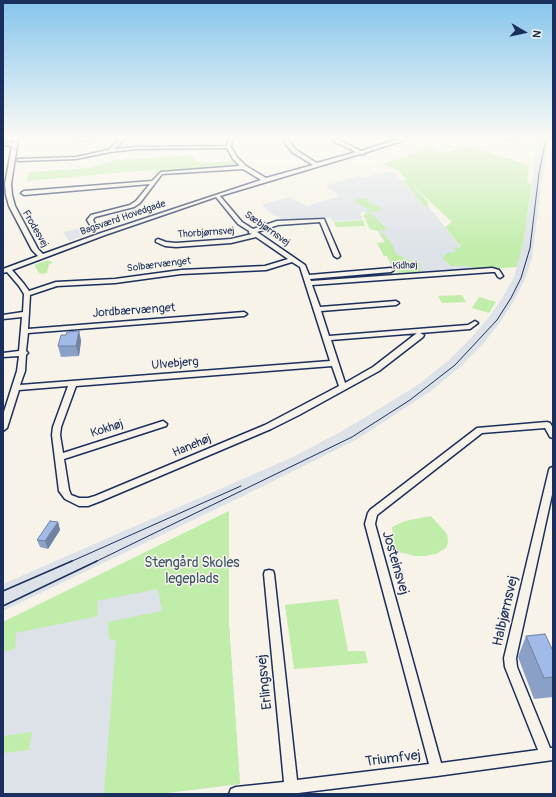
<!DOCTYPE html>
<html>
<head>
<meta charset="utf-8">
<style>
	body { margin:0 }
	#map { position:relative; width:556px; height:797px; overflow:hidden; background:#f7f3e8; font-family:Pangolin,sans-serif }
	canvas { display:block }
	.frame { position:absolute; inset:0; border:4px solid #1b2f5e; pointer-events:none }
	.north { position:absolute; left:504px; top:12px; width:40px; height:40px; -webkit-text-stroke:3px #f7f3e8; paint-order:stroke; rotate:99deg; font-size:11px; font-weight:700; line-height:16px; text-align:center; color:#1b2f5e }
	.north::after { content:''; display:block; margin:auto; width:14px; height:18px; background:#1b2f5e; clip-path:polygon(50% 0,100% 100%,50% 72%,0 100%) }
</style>
</head>
<body>
<div id="map">
<canvas width="556" height="797"></canvas>
<div class="frame"></div>
<div class="north">N</div>
</div>
<script>
const ctx = document.querySelector('canvas').getContext('2d');
ctx.lineJoin = 'round';
function paint(path, color) { ctx.fillStyle = color; ctx.fill(path, 'evenodd'); }
const poly = rows => new Path2D(rows.map(r => 'M' + r).join(''));
function strokePath(path, color, width, dash) { ctx.strokeStyle = color; ctx.lineWidth = width; ctx.lineCap = dash ? 'butt' : 'round'; ctx.setLineDash(dash || []); ctx.stroke(path); }
function write(font, color, halo, rows, align = 'center') {
  ctx.font = font + ' Pangolin,sans-serif'; ctx.lineWidth = 3; ctx.setLineDash([]); ctx.textBaseline = 'middle'; ctx.strokeStyle = halo; ctx.fillStyle = color; for (const [text, x, y, turn = 0] of rows) {
    ctx.save(); ctx.translate(x, y); ctx.rotate((+turn || 0) * Math.PI / 180); ctx.textAlign = isNaN(turn) ? turn : align; if (halo) ctx.strokeText(text, 0, 0); ctx.fillText(text, 0, 0); ctx.restore();
  }
}
const built = poly([
	[537,139,549,139,542,182,540,183,539,187,541,187,532,258,525,279,515,299,501,321,483,344,460,367,431,391,356,440,241,497,3,611,3,584,293,457,344,430,384,406,419,384,448,361,470,339,489,317,503,297,514,277,524,237,533,182,532,181],
	[394,172,424,206,430,208,478,270,406,274,364,211,360,214,363,219,358,220,333,221,331,218,282,221,281,218,273,215,262,205,289,197,307,206,340,196,325,186,359,176,362,178,383,173],
	[91,226,96,232,69,241,63,232],
	[229,511,229,624,240,784,159,794,3,794,3,622]
]);
const green = poly([
	[466,145,529,165,527,183,532,184,524,237,517,267,477,270,474,268,465,266,451,266,444,260,442,259,447,253,457,252,454,248,461,247,445,227,452,222,411,184,429,203,427,204,430,207,424,206,403,181,405,180,408,181,398,170,383,164,432,148,446,153],
	[192,155,195,161,213,163,234,160,240,167,160,173,152,176,156,170,125,172,27,181,29,172,88,168,117,160],
	[366,198,371,204,382,208,381,210,377,212,367,211,368,209,354,202,356,199],
	[368,212,371,213,387,229,385,231,379,231,370,229,363,215],
	[363,220,365,226,336,227,334,222],
	[379,232,383,233,392,244,396,254,408,260,417,261,421,264,420,270,422,273,324,280,323,278,398,273,395,267,392,267,387,256,384,256,377,243,385,242],
	[48,260,53,263,49,264,47,273,40,274,34,265],
	[462,295,466,302,442,303,438,296],
	[479,297,496,302,489,313,472,308],
	[229,511,229,624,240,784,159,794,104,794,116,641,109,639,108,622,162,611,158,589,97,601,98,616,16,633,15,649,3,652,3,622],
	[431,516,447,534,448,542,446,548,436,554,425,556,415,556,395,551,392,527,405,521],
	[338,599,348,651,365,651,368,663,294,669,285,605],
	[32,732,29,750,3,753,3,736]
]);
const minor = poly([
	[14,139,18,139,11,184,12,195,15,206,38,249,43,254,101,233,261,180,243,169,162,174,140,203,134,207,95,217,93,220,95,224,92,226,90,225,87,220,91,215,130,205,136,201,150,184,24,195,21,193,24,191,152,181,161,172,240,166,233,159,227,148,136,149,110,152,76,159,20,161,18,161,18,159,76,157,108,150,120,139,125,139,114,149,136,147,227,146,228,139,232,139,231,147,237,157,246,166,266,178,313,165,292,152,282,139,287,139,296,150,317,163,356,152,333,141,333,139,338,139,361,151,399,139,408,139,364,153,364,154,360,154,220,196,242,222,253,229,277,221,324,219,340,256,339,257,337,258,334,256,320,222,278,225,257,232,305,265,309,275,391,268,394,270,391,272,310,279,311,281,492,268,499,270,503,276,500,278,498,277,495,272,492,272,312,285,320,307,396,301,399,303,396,305,321,311,329,336,468,325,475,321,478,323,470,329,420,333,424,335,423,337,379,371,299,415,271,429,101,501,88,506,79,506,65,499,59,491,52,435,53,427,68,386,19,390,7,428,3,431,3,415,17,371,19,356,3,357,3,353,19,351,22,317,3,319,3,315,23,312,24,294,19,286,7,272,3,273,3,269,38,256,32,250,9,206,6,195,5,184,12,146,3,145,3,143,13,143,14,139],
	[216,197,238,224,249,231,249,233,252,234,231,239,176,243,166,242,158,239,156,240,156,242,165,246,176,247,231,243,256,237,288,259,265,266,181,270,115,279,56,282,29,291,24,284,12,270,105,235,216,197],
	[292,262,300,267,330,361,20,385,25,371,26,355,28,353,26,351,28,333,244,316,247,314,244,312,28,329,30,295,57,286,115,283,181,274,266,270,292,262],
	[417,333,373,367,345,383,331,340,419,333,417,333],
	[332,366,339,386,265,425,95,496,88,498,79,498,71,495,69,490,64,459,166,426,167,424,163,421,63,453,60,435,61,427,76,386,332,366],
	[79,139,93,139,81,141,79,139],
	[506,139,513,139,511,140,506,139],
	[547,422,550,423,553,428,553,438,550,437,545,428,482,433,377,515,375,524,441,763,538,750,505,667,504,658,549,470,550,468,553,467,553,490,516,658,517,667,550,748,553,748,553,760,437,776,290,794,229,794,231,789,236,787,284,782,264,574,265,571,269,570,273,571,274,574,297,780,429,764,365,524,368,513,370,510,477,428,547,422]
]);
const tramFar1 = poly([
	[70,562,241,486],
	[95,562,352,437,410,400,455,365,497,320,511,298,521,278,530,248,539,173,546,139]
]);
const tram = poly([
	[3,591,72,561],
	[3,606,97,561]
]);
const wall = poly([
	[79,331,81,341,79,356,61,357,58,346],
	[58,522,60,530,48,549,40,547,37,540],
	[526,636,552,649,553,649,553,697,534,699,518,657]
]);
const shadedWall = poly([
	[79,331,81,341,79,356,76,346],
	[58,522,60,530,48,549,45,541]
]);
const building = poly([
	[79,331,76,346,58,346,61,335,66,335,67,332,79,331],
	[50,521,58,522,45,541,37,540,50,521],
	[545,634,552,649,553,649,553,677,544,678,526,636,545,634]
]);
const farStreetnames = [
	["Bagsværd Hovedgade",123,218,-19],
	["Frodesvej",35,229,60],
	["Sæbjørnsvej",267,229,35],
	["Thorbjørnsvej",206,233,-4],
	["Solbærvænget",159,265,-7],
	["Kidhøj",405,266,-4]
];
const streetNames = [
	["Jordbærvænget",134,311,-4],
	["Ulvebjerg",175,364,-5],
	["Kokhøj",107,429,-18],
	["Hanehøj",192,446,-23]
];
const nearParknames = [
	["Stengård Skoles",192,563],
	["legeplads",192,579]
];
const nearStreetnames = [
	["Josteinsvej",395,563,74],
	["Halbjørnsvej",506,611,-77],
	["Erlingsvej",265,682,-96],
	["Triumfvej",393,759,-7]
];
paint(built, '#dde2e8');
paint(green, '#c1edaa');
strokePath(minor, '#1b2f5e', 3);
paint(minor, '#f7f3e8');
strokePath(tramFar1, '#1b2f5e', 1);
strokePath(tram, '#1b2f5e', 1.5);
paint(wall, '#8aa0c7');
paint(shadedWall, '#7182a2');
paint(building, '#a1bae7');
strokePath(building, '#7182a2', 1);
const sky = ctx.createLinearGradient(0, 0, 0, 251);
sky.addColorStop(0, '#85c5ec');
sky.addColorStop(0.55, '#fbfaf5');
sky.addColorStop(1, '#fbfaf500');
ctx.fillStyle = sky;
ctx.fillRect(0, 0, 556, 251);
write('10px', '#1b2f5e', '#f7f3e8', farStreetnames);
write('12px', '#1b2f5e', '#f7f3e8', streetNames);
write('14px', '#3c556d', '#f7f3e8', nearParknames);
write('14px', '#1b2f5e', '#f7f3e8', nearStreetnames);
</script>
</body>
</html>
